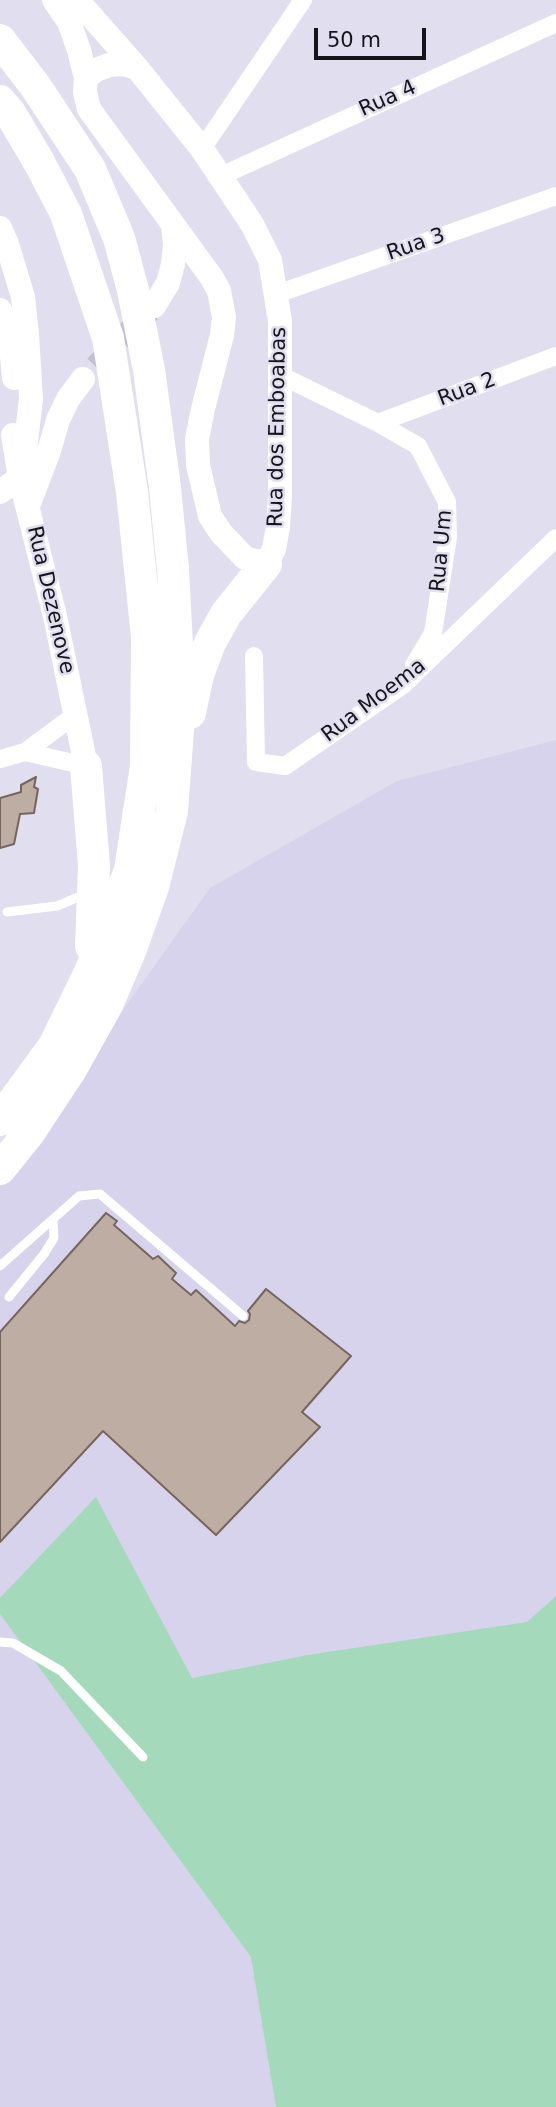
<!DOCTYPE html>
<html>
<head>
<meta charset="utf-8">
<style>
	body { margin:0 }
	#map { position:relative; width:556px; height:2107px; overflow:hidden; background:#e1def0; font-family:"DejaVu Sans",sans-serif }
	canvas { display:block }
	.scale { position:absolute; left:314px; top:28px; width:112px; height:32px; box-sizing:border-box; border:4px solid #15141a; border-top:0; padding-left:9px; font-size:21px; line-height:24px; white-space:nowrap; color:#15141a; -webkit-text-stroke:5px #e1def0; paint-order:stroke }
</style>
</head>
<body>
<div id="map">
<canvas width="556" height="2107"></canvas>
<div class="scale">50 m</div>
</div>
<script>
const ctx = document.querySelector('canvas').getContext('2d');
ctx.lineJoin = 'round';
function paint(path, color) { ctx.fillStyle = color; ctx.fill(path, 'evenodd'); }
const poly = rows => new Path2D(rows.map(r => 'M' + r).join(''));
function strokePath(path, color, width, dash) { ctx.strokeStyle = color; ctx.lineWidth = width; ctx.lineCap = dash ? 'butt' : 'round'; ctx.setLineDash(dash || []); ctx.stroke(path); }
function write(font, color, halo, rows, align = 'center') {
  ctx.font = font + ' "DejaVu Sans",sans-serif'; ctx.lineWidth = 5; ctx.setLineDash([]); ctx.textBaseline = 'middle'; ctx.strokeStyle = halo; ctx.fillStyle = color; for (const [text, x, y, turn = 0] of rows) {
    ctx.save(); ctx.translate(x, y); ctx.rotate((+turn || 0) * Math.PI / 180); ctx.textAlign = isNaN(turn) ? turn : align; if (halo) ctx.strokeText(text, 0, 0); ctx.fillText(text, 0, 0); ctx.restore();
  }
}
const built = poly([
	[556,740,556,2107,0,2107,0,1182,210,888,397,781]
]);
const green = poly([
	[96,1497,192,1678,308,1655,527,1622,556,1596,556,2107,276,2107,251,1957,0,1614,0,1598]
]);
const building = poly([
	[36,777,34,787,38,789,34,813,20,814,14,844,0,848,0,798,21,792,21,785,36,777],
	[106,1213,117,1221,114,1225,153,1259,158,1256,176,1273,172,1279,191,1295,196,1290,235,1326,239,1321,245,1323,249,1320,250,1314,248,1311,266,1289,351,1356,302,1412,320,1427,216,1535,103,1431,0,1542,0,1332,106,1213]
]);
const secondaryTunnel = poly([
	[96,367,149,311]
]);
const service = poly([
	[7,912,57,906,88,893],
	[0,1266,79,1196,100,1194,243,1316],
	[9,1297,44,1254,54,1238,53,1219],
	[0,1642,13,1643,61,1671,143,1757]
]);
const minor = poly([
	[202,149,303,0],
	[221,176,556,23],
	[277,294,556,196],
	[280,375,378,423,418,446,447,502,448,537,433,633,414,665],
	[378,423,556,356],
	[254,656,256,762,285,766,403,685,556,538],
	[25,752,75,715],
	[0,759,25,752,86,766]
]);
const secondary = poly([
	[54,0,69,22,79,50,86,78,85,92,89,109,212,278,219,291,224,317,222,335,203,409,197,439,198,465,210,516,221,533,245,558,266,564,274,549,278,527,280,496,280,321,270,260,252,224,202,149,137,68,77,0],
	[86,78,96,70,109,65,123,64,137,68],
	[0,228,7,244,23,297,27,334,31,399,24,460],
	[154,306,168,283,173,264,175,245,173,225],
	[0,310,11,346,14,378],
	[13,435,20,478,55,616,86,766],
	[0,492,20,478],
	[28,506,49,451,58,420,68,399,83,379]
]);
const motorway = poly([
	[0,40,36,87,90,169,119,238,133,290,149,370,165,488,173,569,177,645,178,730,172,811,153,887,131,949,107,1005,70,1071,29,1133,0,1169],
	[0,101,10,113,39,162,66,214,108,338,132,492,147,637,146,766,130,870,90,972,54,1046,0,1120],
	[190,713,198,675,210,643,226,614,266,564],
	[86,766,94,866,91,946]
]);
const streetNames = [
	["Rua 4",388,99,-24],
	["Rua 3",416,245,-19],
	["Rua 2",467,390,-21],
	["Rua dos Emboabas",278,427,-89],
	["Rua Um",442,551,-85],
	["Rua Dezenove",50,600,77],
	["Rua Moema",374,701,-37]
];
paint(built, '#d7d3ec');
paint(green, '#a4dabb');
paint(building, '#beada3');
strokePath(building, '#75665d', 2);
strokePath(secondaryTunnel, '#c2c0d0', 24, [24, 12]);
strokePath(service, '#fff', 9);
strokePath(minor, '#fff', 18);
strokePath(secondary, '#fff', 24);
strokePath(motorway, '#fff', 32);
write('21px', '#15141a', '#e1def0', streetNames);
</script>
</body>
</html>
